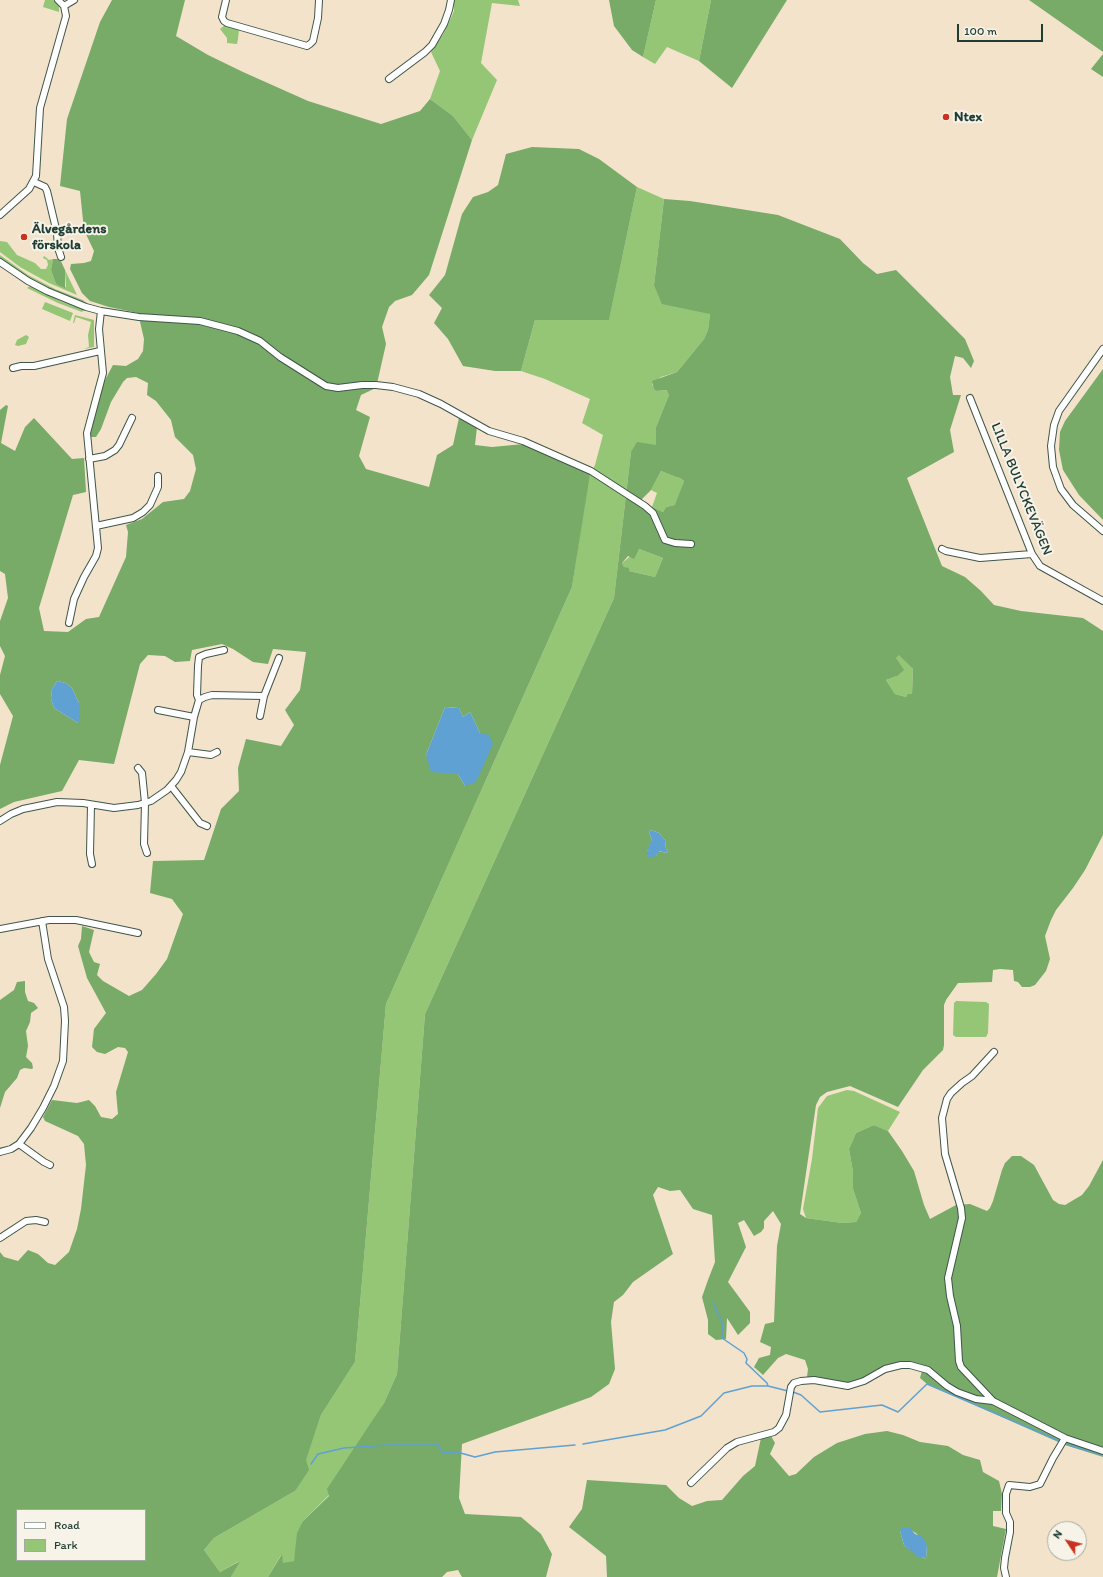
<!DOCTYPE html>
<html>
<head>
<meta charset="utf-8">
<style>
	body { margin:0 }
	#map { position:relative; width:1103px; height:1577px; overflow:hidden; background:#f2e3ca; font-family:Itim,sans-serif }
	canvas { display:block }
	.legend { position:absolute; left:16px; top:1509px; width:130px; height:52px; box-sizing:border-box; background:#f7f3e8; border:1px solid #a1aaa0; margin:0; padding:5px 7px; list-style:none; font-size:12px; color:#1f3d34 }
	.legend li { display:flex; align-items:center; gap:8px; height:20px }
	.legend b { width:20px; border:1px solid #a1aaa0 }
	.north { position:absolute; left:1047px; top:1521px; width:40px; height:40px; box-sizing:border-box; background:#f7f3e8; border:1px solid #a1aaa0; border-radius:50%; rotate:305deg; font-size:11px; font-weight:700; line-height:16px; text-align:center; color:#1f3d34 }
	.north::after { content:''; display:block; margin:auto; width:14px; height:18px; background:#c8321e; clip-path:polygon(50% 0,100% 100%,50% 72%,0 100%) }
	.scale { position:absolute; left:957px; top:24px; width:86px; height:18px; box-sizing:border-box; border:2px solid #1f3d34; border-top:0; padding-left:5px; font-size:12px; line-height:14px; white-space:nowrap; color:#1f3d34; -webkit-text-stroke:3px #f7f3e8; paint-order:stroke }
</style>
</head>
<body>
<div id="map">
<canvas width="1103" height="1577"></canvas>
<ul class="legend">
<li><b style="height:5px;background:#fff"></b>Road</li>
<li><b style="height:11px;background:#94c676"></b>Park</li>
</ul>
<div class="north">N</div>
<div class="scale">100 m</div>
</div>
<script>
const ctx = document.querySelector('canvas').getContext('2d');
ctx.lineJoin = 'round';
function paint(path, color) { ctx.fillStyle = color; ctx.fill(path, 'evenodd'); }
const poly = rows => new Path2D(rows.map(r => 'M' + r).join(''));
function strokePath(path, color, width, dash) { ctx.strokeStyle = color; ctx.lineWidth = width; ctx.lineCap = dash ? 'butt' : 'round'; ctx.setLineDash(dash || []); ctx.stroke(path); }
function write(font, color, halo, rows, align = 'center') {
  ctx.font = font + ' Itim,sans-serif'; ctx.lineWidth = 4; ctx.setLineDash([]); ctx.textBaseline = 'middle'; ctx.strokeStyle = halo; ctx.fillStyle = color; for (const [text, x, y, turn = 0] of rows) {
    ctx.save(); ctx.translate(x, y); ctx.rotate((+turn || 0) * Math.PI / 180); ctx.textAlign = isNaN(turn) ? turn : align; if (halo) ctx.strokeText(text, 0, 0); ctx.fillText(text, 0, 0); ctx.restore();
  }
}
const green = poly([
	[45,0,53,0,59,6,59,12,43,7],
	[454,0,518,0,520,6,492,3,481,63,497,80,472,140,453,116,430,99,440,71,431,52,444,33,454,11],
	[656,0,711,0,699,61,667,47,655,64,643,57],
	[225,25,239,29,238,39,237,44,227,43,227,38,220,29],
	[637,187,664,199,654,285,710,314,708,330,704,339,677,372,661,377,652,384,657,391,668,390,669,395,656,427,656,445,631,452,614,598,425,1014,397,1374,384,1403,329,1495,303,1521,294,1561,283,1564,281,1555,268,1577,231,1577,239,1561,220,1572,204,1550,214,1538,295,1491,321,1415,355,1362,386,1004,572,587,588,481,590,474,595,465,603,435,582,423,590,399,545,379,521,371,535,320,609,319],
	[0,241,7,242,17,255,35,263,41,269,46,269,48,265,47,260,43,258,44,256,49,260,53,259,51,270,56,284,66,287,65,270,77,295,49,283,20,267,0,252],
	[0,255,28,275,55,289,83,300,86,303,49,289,25,276,3,261,0,258],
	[30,286,60,301,84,310,82,312,58,303,27,288],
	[45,302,73,313,70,321,42,309],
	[75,315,94,320,94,347,84,349,89,347,88,335,91,322,76,317,74,323,73,323],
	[26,335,29,337,26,344,18,346,15,345,17,340],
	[661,471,676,477,680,478,684,481,676,505,666,507,663,512,652,507,657,493,651,490],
	[639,549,663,558,655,577,629,571,624,567,622,563],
	[899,654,913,669,912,694,906,697,895,694,886,680,897,676,896,658],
	[956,1001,986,1002,989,1004,988,1033,986,1037,956,1037,953,1035,954,1003],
	[847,1090,854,1091,900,1112,888,1131,874,1125,856,1133,849,1149,853,1172,853,1189,861,1213,856,1222,842,1223,806,1218,803,1209,812,1159,818,1108,827,1096]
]);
const forest = poly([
	[112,0,185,0,176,36,208,55,243,72,308,101,381,124,420,111,430,99,453,116,472,140,429,275,412,295,395,301,389,307,382,327,386,344,376,388,361,395,356,410,370,417,359,456,366,469,429,487,437,455,453,445,459,418,477,427,475,445,492,447,524,444,590,474,572,587,386,1004,355,1362,321,1415,306,1460,309,1470,295,1491,214,1538,204,1550,220,1572,240,1561,231,1577,0,1577,0,1252,4,1257,18,1261,28,1250,38,1254,48,1263,55,1265,69,1252,77,1229,81,1209,86,1165,84,1144,78,1136,45,1121,43,1117,52,1100,77,1103,89,1100,95,1106,101,1117,112,1119,118,1114,116,1092,128,1052,125,1048,118,1047,105,1054,97,1052,92,1047,94,1029,106,1013,87,978,78,946,81,939,82,926,94,930,89,952,94,962,100,964,97,975,103,981,129,996,142,990,156,974,167,959,183,914,172,899,150,893,153,861,204,860,221,809,239,791,238,768,246,739,281,746,294,725,285,710,300,690,306,652,273,649,268,664,253,662,233,649,222,644,192,650,190,661,175,662,165,656,148,655,140,664,114,764,79,760,62,791,14,802,0,809,0,765,13,716,0,694,0,675,5,656,0,646,0,621,8,598,5,574,0,571,0,410,6,405,8,406,1,443,15,451,25,427,34,418,72,459,84,458,86,492,73,495,39,608,44,631,68,632,86,619,99,617,126,557,128,532,126,525,142,519,163,502,184,499,190,491,196,469,193,455,175,437,171,420,156,401,147,395,148,383,136,377,127,378,123,382,111,402,101,429,96,437,89,437,104,382,113,365,126,366,138,359,143,351,144,339,138,313,109,307,90,301,82,293,70,269,71,264,84,263,91,261,94,251,84,230,80,191,60,186,67,119,100,22],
	[57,681,66,683,72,688,79,703,78,723,54,708,51,699,52,689],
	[445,707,459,708,463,717,470,712,480,733,465,786,458,774,426,755],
	[17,1510,145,1510,145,1560,17,1560],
	[609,0,656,0,643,57,632,50,614,26],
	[711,0,787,0,732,88,699,61],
	[1029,0,1103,0,1103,52],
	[1103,54,1103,77,1091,69],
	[532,147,579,149,599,159,637,187,609,320,535,320,521,371,495,371,463,366,448,339,434,323,442,308,429,295,445,275,462,214,473,197,488,192,498,185,506,154],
	[664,199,690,201,778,215,840,239,863,263,877,274,896,270,965,339,974,361,971,368,963,358,955,356,950,377,953,395,961,395,950,430,954,452,907,478,942,566,965,577,981,591,994,605,1021,611,1083,618,1103,631,1103,835,1085,870,1073,888,1056,910,1051,920,1045,936,1050,959,1046,971,1035,985,1030,987,1022,987,1018,982,1014,981,1013,970,1000,969,993,970,992,982,958,983,946,1000,944,1005,944,1045,943,1050,923,1070,898,1107,850,1086,827,1092,820,1097,816,1105,800,1214,806,1218,842,1223,856,1222,861,1213,853,1189,853,1172,849,1149,856,1133,874,1125,888,1131,902,1151,914,1171,924,1205,930,1219,956,1205,970,1204,987,1211,990,1208,993,1201,1002,1170,1005,1163,1012,1156,1021,1156,1034,1165,1053,1200,1059,1204,1065,1205,1082,1195,1089,1186,1103,1160,1103,1457,1065,1445,927,1384,920,1378,922,1371,902,1362,893,1364,867,1378,851,1383,841,1383,807,1377,808,1369,805,1360,786,1354,778,1358,763,1375,754,1367,759,1358,770,1355,771,1347,760,1342,765,1324,774,1322,777,1246,781,1224,773,1211,764,1221,764,1228,761,1232,754,1236,744,1220,738,1223,746,1247,728,1282,750,1312,750,1323,738,1335,727,1318,726,1339,716,1340,708,1334,708,1320,702,1297,708,1280,715,1262,712,1215,693,1209,680,1190,670,1191,658,1187,653,1195,673,1254,633,1282,623,1295,614,1302,611,1322,615,1369,609,1384,591,1397,462,1444,459,1498,465,1514,521,1517,541,1534,552,1554,546,1577,462,1577,458,1570,447,1572,442,1577,268,1577,282,1554,283,1563,294,1561,297,1533,303,1521,329,1496,327,1489,384,1403,397,1374,425,1014,614,598,631,452,637,442,656,445,656,427,669,395,667,390,657,391,654,389,652,381,677,372,704,339,708,330,710,314,662,304,654,285],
	[661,471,676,477,680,478,684,481,675,505,666,507,663,512,652,507,648,510,639,502,651,490],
	[639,549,663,558,655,577,629,571,629,568,624,567,622,563,628,556,634,559],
	[899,655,913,669,912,694,908,694,906,697,895,694,886,680,897,676,904,670,896,658],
	[651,830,659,833,665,840,666,849,668,850,667,853,658,851,656,856,652,856,647,851,649,850,649,846,651,844,652,840,649,832],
	[53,259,60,259,65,270,65,288,56,284,51,270],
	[1103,369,1103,520,1079,495,1063,470,1059,450,1060,432,1065,421],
	[25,981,25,992,28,1001,34,1003,38,1008,31,1013,30,1022,26,1031,28,1046,26,1057,32,1063,33,1068,32,1069,24,1068,20,1070,17,1078,5,1092,0,1108,0,1000,14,990,17,982],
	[887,1431,903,1435,920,1442,948,1446,963,1455,980,1460,983,1472,999,1481,1002,1494,1001,1511,993,1511,993,1526,1006,1529,997,1577,607,1577,606,1556,569,1527,582,1509,587,1480,666,1485,679,1498,692,1506,707,1501,722,1500,743,1476,755,1466,761,1438,771,1436,775,1443,770,1454,789,1476,796,1474,814,1457,837,1443,865,1434],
	[911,1530,917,1534,927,1546,926,1559,922,1557,920,1557,904,1545,900,1531]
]);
const water = poly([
	[57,681,66,683,72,688,79,703,80,721,78,723,54,708,51,699,52,689],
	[445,707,459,708,463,717,470,712,480,733,489,735,493,744,476,782,465,786,458,774,431,772,426,755],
	[651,830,659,833,665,840,666,849,668,850,667,853,659,851,656,856,647,858,647,851,649,850,648,848,652,840,649,832],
	[906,1527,910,1528,915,1534,921,1536,925,1541,927,1546,926,1559,922,1557,918,1557,904,1545,900,1531,902,1528]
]);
const stream = poly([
	[713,1303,722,1322,722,1338,744,1353,747,1359,746,1363,767,1383,768,1386,788,1391],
	[793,1392,801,1395,820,1412,882,1405,898,1412,927,1384,1060,1441],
	[583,1444,665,1430,701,1416,724,1393,752,1386,768,1386],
	[1068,1445,1103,1455],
	[311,1464,318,1454,344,1448,388,1445,439,1445,442,1453,457,1452,475,1457,495,1452,575,1445]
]);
const street = poly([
	[226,0,222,17,224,21,227,23,307,46,310,44,313,41,318,18,319,0],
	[64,6,74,0],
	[389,79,425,52,432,45,444,24,449,10,451,0],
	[34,182,45,187,47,191,57,233,58,248,61,257],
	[0,215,29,189,36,176,40,108,66,16,64,6,58,0],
	[0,262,28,281,47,291,86,307,101,311,139,317,200,321,238,331,260,341,280,357,326,386,338,388,362,385,376,385,393,387,419,394,441,404,489,431,523,441,591,471,645,506,653,513,665,540,675,543,691,544],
	[1103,349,1059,411,1054,425,1051,446,1053,467,1061,489,1073,505,1103,531],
	[13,368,21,366,34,366,100,351],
	[970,398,1032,554,1040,566,1103,601],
	[89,459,105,456,115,450,119,445,132,418],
	[96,526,133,518,143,512,150,505,158,487,158,476],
	[942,549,946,551,980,558,1032,554],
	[69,623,74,599,84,577,96,556,98,548,87,433,103,373,99,329,101,311],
	[199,700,197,695,198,666,199,657,206,654,224,650],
	[158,710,194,717],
	[260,716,264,696,279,658],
	[188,752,211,755,217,752],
	[138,768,142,773,145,803,144,844,147,853],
	[171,786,200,823,207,826],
	[91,805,90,854,92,864],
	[0,821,11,814,23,809,57,802,83,803,114,808,138,805,151,801,167,790,176,780,181,772,188,752,194,717,199,700,205,697,212,695,264,696],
	[0,929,49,920,76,920,138,933],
	[994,1052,972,1076,962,1083,951,1093,947,1099,942,1118,945,1154,961,1208,962,1218,948,1278,950,1296,957,1326,959,1361,961,1367,993,1401,1065,1438,1103,1451],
	[19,1144,44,1162,50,1165],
	[0,1152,11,1149,19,1144,31,1128,43,1108,54,1086,63,1061,65,1021,64,1007,48,959,42,921],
	[0,1238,26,1221,36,1220,45,1222],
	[691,1483,727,1448,737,1442,774,1432,779,1428,786,1415,791,1387,794,1383,801,1381,814,1380,848,1386,864,1381,885,1369,901,1365,910,1365,928,1370,947,1386,957,1392,976,1399,993,1401],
	[1006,1577,1004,1568,1005,1558,1010,1532,1010,1522,1006,1513,1006,1494,1009,1485,1030,1487,1040,1484,1053,1458,1065,1438]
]);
const markers = [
	[946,117,4,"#c8321e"],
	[24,237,4,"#c8321e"]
];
const poiNames = [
	["Ntex",954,117],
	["Älvegårdens",32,229],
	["förskola",32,245]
];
const streetNames = [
	["LILLA BULYCKEVÄGEN",1021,489,68]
];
paint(green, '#94c676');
paint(forest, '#77ab67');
paint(water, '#5fa1d3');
strokePath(stream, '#5fa1d3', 1.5);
strokePath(street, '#3f564a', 8);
strokePath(street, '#fff', 6);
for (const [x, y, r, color] of markers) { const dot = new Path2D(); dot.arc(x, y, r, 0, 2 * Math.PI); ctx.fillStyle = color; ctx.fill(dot); strokePath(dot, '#f7f3e8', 1.5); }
write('bold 14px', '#1f3d34', '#f7f3e8', poiNames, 'left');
write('14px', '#1f3d34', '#f7f3e8', streetNames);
</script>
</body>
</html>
